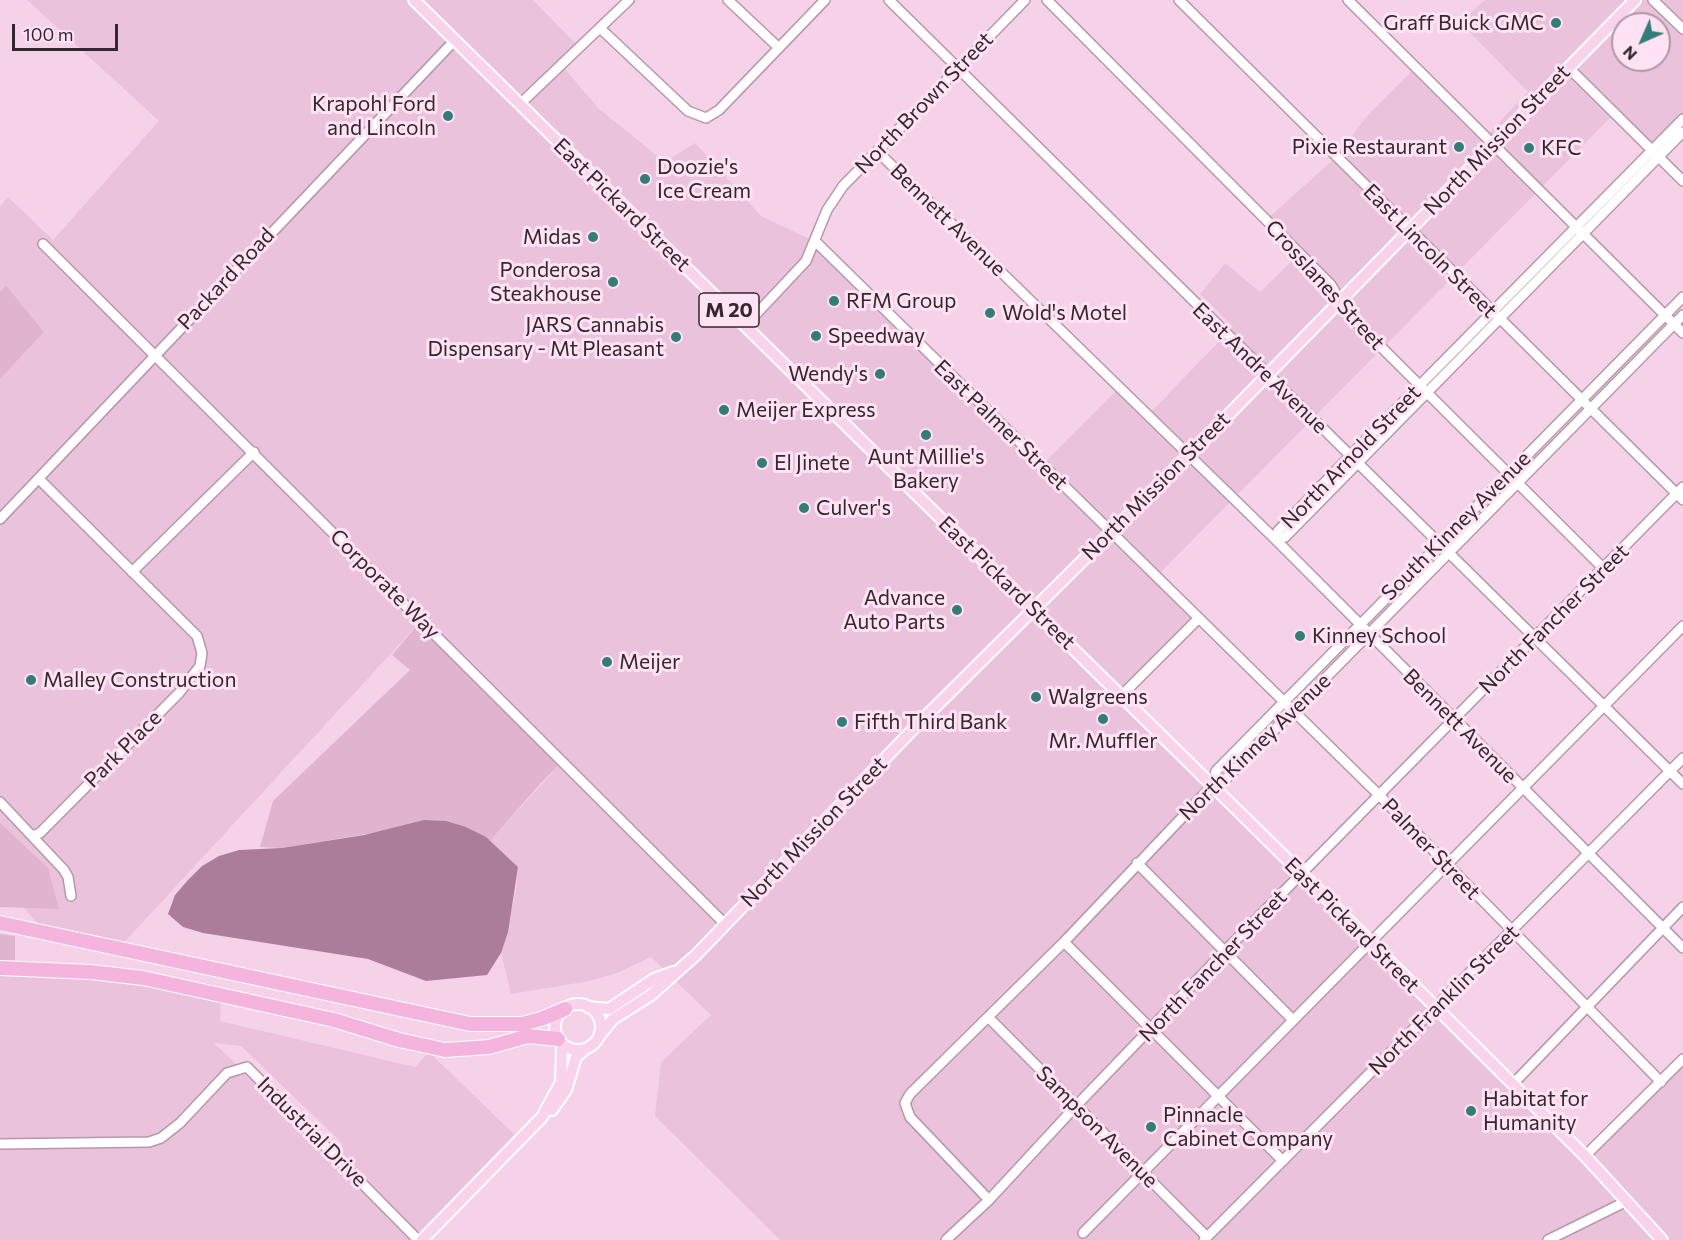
<!DOCTYPE html>
<html>
<head>
<meta charset="utf-8">
<style>
  body { margin:0 }
  #map { position:relative; width:1683px; height:1240px; overflow:hidden; background:#f6d2e9; font-family:Commissioner,sans-serif }
  canvas { display:block }
  .north { position:absolute; left:1611px; top:12px; width:60px; height:60px; box-sizing:border-box; background:#ffe2f4; border:2px solid #ae97a5; border-radius:50%; rotate:225deg; font-size:16px; font-weight:700; line-height:24px; text-align:center; color:#34272f }
  .north::after { content:''; display:block; margin:auto; width:21px; height:27px; background:#337c78; clip-path:polygon(50% 0,100% 100%,50% 72%,0 100%) }
  .scale { position:absolute; left:12px; top:24px; width:106px; height:27px; box-sizing:border-box; border:3px solid #34272f; border-top:0; padding-left:8px; font-size:18px; line-height:21px; white-space:nowrap; color:#34272f; -webkit-text-stroke:4px #ffe2f4; paint-order:stroke }
</style>
</head>
<body>
<div id="map">
<canvas width="1683" height="1240"></canvas>
<div class="north">N</div>
<div class="scale">100 m</div>
</div>
<script>
const context = document.querySelector('canvas').getContext('2d');
context.lineJoin = 'round';
function fillPath(path, color) {
  context.fillStyle = color;
  context.fill(path, 'evenodd');
}
function shape(rows) {
  const path = new Path2D();
  for (const r of rows) {
    if (r.length === 3) {
      path.moveTo(r[0] + r[2], r[1]);
      path.arc(r[0], r[1], r[2], 0, 2 * Math.PI);
      continue;
    }
    path.moveTo(r[0], r[1]);
    for (let i = 2; i < r.length; i += 2) path.lineTo(r[i], r[i + 1]);
  }
  return path;
}
function strokePath(path, color, width, dash) {
  context.strokeStyle = color;
  context.lineWidth = width;
  context.lineCap = dash ? 'butt' : 'round';
  context.setLineDash(dash || []);
  context.stroke(path);
}
function drawText(font, color, halo, rows, align = 'center') {
  context.font = font + ' Commissioner,sans-serif';
  context.lineWidth = 6;
  context.setLineDash([]);
  context.textBaseline = 'middle';
  context.strokeStyle = halo;
  context.fillStyle = color;
  for (const [text, x, y, turn = 0] of rows) {
    context.save();
    context.translate(x, y);
    context.rotate((+turn || 0) * Math.PI / 180);
    context.textAlign = isNaN(turn) ? turn : align;
    if (halo) context.strokeText(text, 0, 0);
    context.fillText(text, 0, 0);
    context.restore();
  }
}
fillPath(shape([
  [27,0,533,0,580,48,561,64,598,108,665,162,695,143,761,216,816,242,1042,465,1119,388,1148,415,1233,327,1200,294,1225,263,1260,292,1299,254,1266,220,1336,157,1367,116,1416,67,1486,136,1528,92,1460,22,1485,0,1683,0,1683,122,1652,151,1614,114,1157,576,1199,618,1121,696,1585,1156,1683,1058,1683,1240,780,1240,655,1116,661,1062,711,1015,651,957,617,973,590,981,511,994,501,953,516,890,518,867,490,841,563,761,421,621,118,949,46,933,0,881,0,379,44,332,6,285,0,290,0,206,8,197,53,240,159,121],
  [1623,24,1659,24,1659,60,1623,60],
  [38,968,221,994,220,1021,415,1067,429,1052,520,1140,422,1240,0,1240,0,969],
  [214,1043,241,1046,343,1144,335,1154,259,1076,240,1068]
]), '#ebc2dc');
fillPath(shape([
  [6,285,44,332,0,379,0,291],
  [421,621,563,761,540,784,490,841,466,827,384,831,282,848,260,847,273,801,410,670,392,655],
  [0,823,48,868,59,909,0,907],
  [0,934,15,936,15,960,0,961]
]), '#e0b4cf');
fillPath(shape([
  [424,820,446,821,466,827,486,837,518,867,508,932,501,953,487,975,426,981,368,959,203,933,183,927,168,914,175,895,188,880,202,866,219,856,239,850,282,848,364,835]
]), '#ab7d9a');
const minor = shape([
  [728,0,779,48],
  [889,0,1683,784],
  [1047,0,1331,285,1348,314,1604,569],
  [1179,0,1683,500],
  [1348,0,1683,333],
  [1653,0,1683,29],
  [601,29,688,111,706,118,719,110,825,0],
  [1568,67,1683,181],
  [519,105,629,0],
  [1683,119,1350,456,1278,531,1276,540,1285,537,1683,132],
  [877,151,1276,540,1683,948],
  [816,242,1379,795,1661,1082],
  [43,244,726,925],
  [745,326,806,261,827,210,843,186,1025,0],
  [0,519,455,40],
  [132,572,254,452],
  [1121,696,1199,618],
  [1212,786,1216,771,1683,297],
  [0,802,64,870,68,877,71,896],
  [32,836,40,833,179,693,200,666,202,653,197,636,39,479],
  [1137,863,1293,1020],
  [1064,942,1283,1161],
  [988,1017,1206,1236],
  [1513,1084,1683,907],
  [0,1144,149,1142,161,1138,180,1123,227,1073,247,1067,418,1240],
  [1585,1156,1683,1059],
  [989,1200,910,1117,905,1103,910,1094,1064,942,1212,786,1224,781,1683,315],
  [1083,1233,1683,626],
  [946,1240,989,1200,1075,1107,1225,951,1683,487],
  [1204,1240,1683,758],
  [1548,1240,1627,1201]
]);
const major = shape([
  [414,0,1302,874,1585,1156,1662,1240],
  [578,1027,23],
  [588,1007,609,1009,654,979,673,972],
  [599,1036,613,1019,651,995,697,954,918,724,1188,456,1635,0],
  [552,1110,566,1090,576,1057,585,1049],
  [422,1240,542,1117,561,1082,562,1044]
]);
const highway = shape([
  [0,923,470,1024,522,1024,541,1019,565,1009],
  [0,968,91,972,143,978,334,1020,399,1040,445,1050,489,1047,528,1036,558,1039]
]);
strokePath(minor, '#b896ab', 12);
strokePath(major, '#fff', 14);
strokePath(highway, '#fff', 16);
strokePath(minor, '#fff', 9);
strokePath(major, '#f9d2eb', 10);
strokePath(highway, '#f5b4dd', 14);
for (const [x, y, r, color] of [
  [1556,23,6,"#337c78"],
  [448,116,6,"#337c78"],
  [1459,147,6,"#337c78"],
  [1529,148,6,"#337c78"],
  [645,179,6,"#337c78"],
  [593,237,6,"#337c78"],
  [613,282,6,"#337c78"],
  [834,301,6,"#337c78"],
  [990,313,6,"#337c78"],
  [816,336,6,"#337c78"],
  [676,337,6,"#337c78"],
  [880,374,6,"#337c78"],
  [724,410,6,"#337c78"],
  [926,435,6,"#337c78"],
  [762,463,6,"#337c78"],
  [804,508,6,"#337c78"],
  [957,610,6,"#337c78"],
  [1300,636,6,"#337c78"],
  [607,662,6,"#337c78"],
  [31,680,6,"#337c78"],
  [1036,697,6,"#337c78"],
  [1103,719,6,"#337c78"],
  [842,722,6,"#337c78"],
  [1471,1111,6,"#337c78"],
  [1151,1127,6,"#337c78"]
]) {
  const dot = new Path2D();
  dot.arc(x, y, r, 0, 2 * Math.PI);
  context.fillStyle = color;
  context.fill(dot);
  strokePath(dot, '#ffe2f4', 2);
}
for (const [x, y, w] of [
  [729,310,60]
]) {
  const box = new Path2D();
  box.roundRect(x - w / 2, y - 17, w, 34, 4.5);
  context.fillStyle = '#ffe2f4';
  context.fill(box);
  strokePath(box, '#34272f', 1.5);
}
drawText('bold 20px', '#34272f', null, [
  ["M 20",729,310]
]);
drawText('21px', '#34272f', '#ffe2f4', [
  ["Graff Buick GMC",1544,23,"right"],
  ["Krapohl Ford",436,104,"right"],
  ["and Lincoln",436,128,"right"],
  ["Pixie Restaurant",1447,147,"right"],
  ["KFC",1541,148],
  ["Doozie's",657,167],
  ["Ice Cream",657,191],
  ["Midas",581,237,"right"],
  ["Ponderosa",601,270,"right"],
  ["Steakhouse",601,294,"right"],
  ["RFM Group",846,301],
  ["Wold's Motel",1002,313],
  ["JARS Cannabis",664,325,"right"],
  ["Dispensary - Mt Pleasant",664,349,"right"],
  ["Speedway",828,336],
  ["Wendy's",868,374,"right"],
  ["Meijer Express",736,410],
  ["Aunt Millie's",926,457,"center"],
  ["Bakery",926,481,"center"],
  ["El Jinete",774,463],
  ["Culver's",816,508],
  ["Advance",945,598,"right"],
  ["Auto Parts",945,622,"right"],
  ["Kinney School",1312,636],
  ["Meijer",619,662],
  ["Malley Construction",43,680],
  ["Walgreens",1048,697],
  ["Fifth Third Bank",854,722],
  ["Mr. Muffler",1103,741,"center"],
  ["Habitat for",1483,1099],
  ["Humanity",1483,1123],
  ["Pinnacle",1163,1115],
  ["Cabinet Company",1163,1139]
], 'left');
drawText('21px', '#34272f', '#ffe2f4', [
  ["North Brown Street",924,103,-46],
  ["North Mission Street",1497,140,-46],
  ["East Pickard Street",622,205,44],
  ["Bennett Avenue",948,220,44],
  ["East Lincoln Street",1430,251,45],
  ["Packard Road",226,279,-47],
  ["Crosslanes Street",1325,285,48],
  ["East Andre Avenue",1260,368,44],
  ["East Palmer Street",1001,425,44],
  ["North Arnold Street",1351,457,-46],
  ["North Mission Street",1156,486,-45],
  ["South Kinney Avenue",1456,526,-45],
  ["East Pickard Street",1007,583,44],
  ["Corporate Way",385,584,45],
  ["North Fancher Street",1554,619,-45],
  ["Bennett Avenue",1460,726,45],
  ["North Kinney Avenue",1255,747,-44],
  ["Park Place",123,749,-45],
  ["North Mission Street",814,832,-46],
  ["Palmer Street",1431,849,46],
  ["East Pickard Street",1352,925,45],
  ["North Fancher Street",1213,966,-46],
  ["North Franklin Street",1444,1000,-45],
  ["Sampson Avenue",1097,1127,45],
  ["Industrial Drive",312,1132,45]
]);
</script>
</body>
</html>
